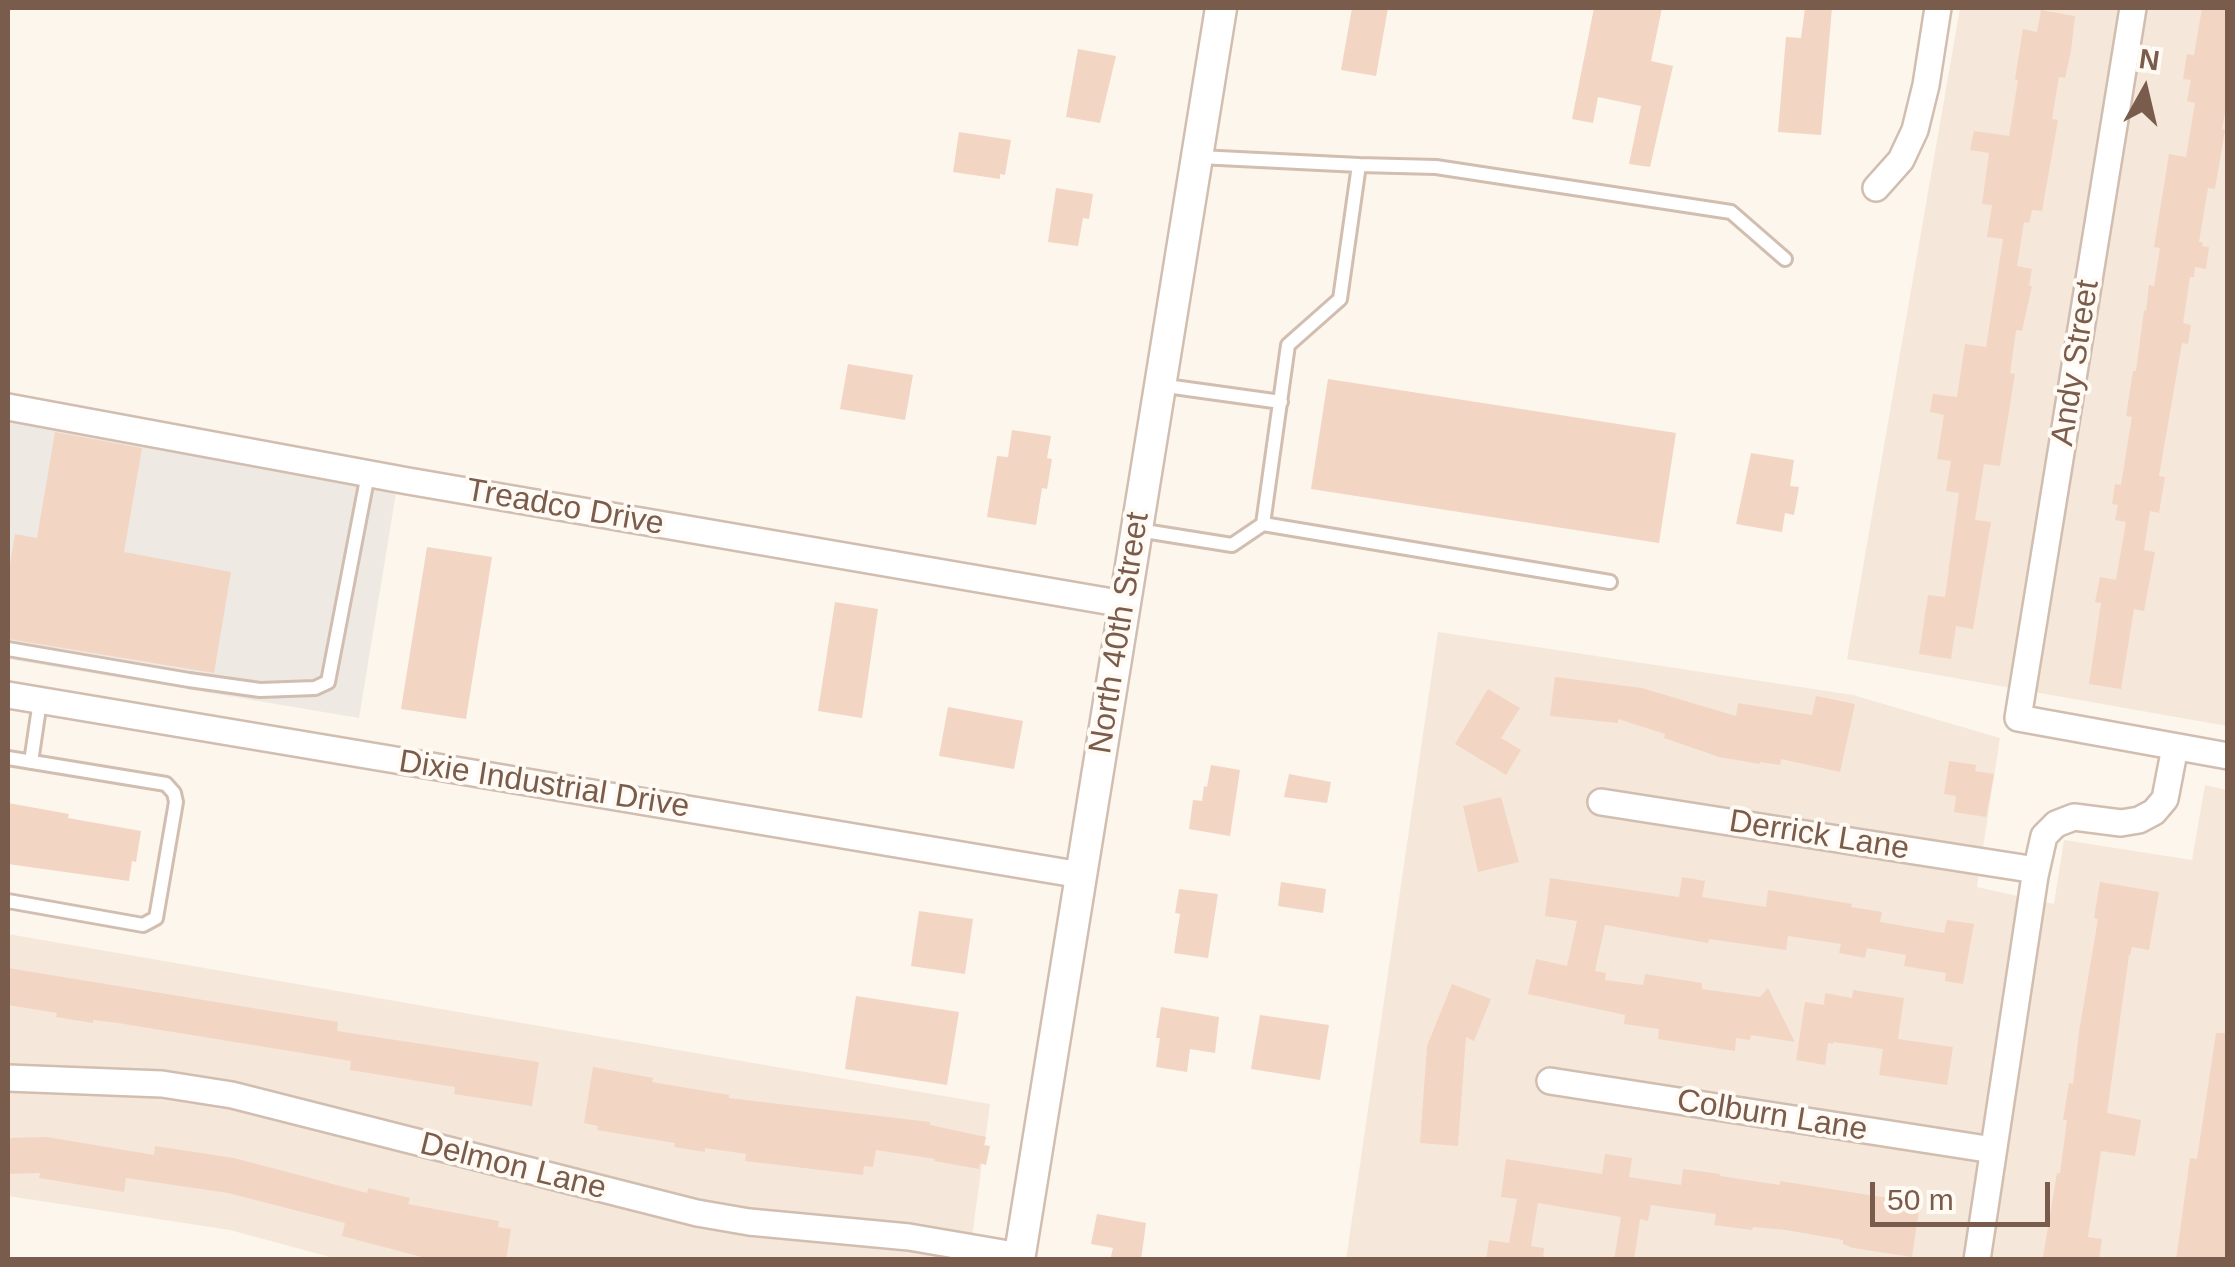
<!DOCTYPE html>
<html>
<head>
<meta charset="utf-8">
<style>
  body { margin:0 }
  #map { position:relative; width:2235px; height:1267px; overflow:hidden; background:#fdf6ec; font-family:Helvetica,sans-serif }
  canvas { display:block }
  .frame { position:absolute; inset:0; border:10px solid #7a5c4d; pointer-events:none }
  .north { position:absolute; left:2095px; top:40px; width:100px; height:100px; -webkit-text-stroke:8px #fffaf3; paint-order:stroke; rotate:8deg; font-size:28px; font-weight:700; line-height:40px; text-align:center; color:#7a5c4d }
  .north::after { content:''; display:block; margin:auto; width:35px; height:45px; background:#7a5c4d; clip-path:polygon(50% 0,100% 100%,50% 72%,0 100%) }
  .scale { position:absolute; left:1870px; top:1182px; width:180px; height:45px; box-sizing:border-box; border:5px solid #7a5c4d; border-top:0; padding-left:12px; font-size:30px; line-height:35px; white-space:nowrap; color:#7a5c4d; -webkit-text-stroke:8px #fffaf3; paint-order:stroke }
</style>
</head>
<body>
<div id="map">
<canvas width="2235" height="1267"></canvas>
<div class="frame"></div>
<div class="north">N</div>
<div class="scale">50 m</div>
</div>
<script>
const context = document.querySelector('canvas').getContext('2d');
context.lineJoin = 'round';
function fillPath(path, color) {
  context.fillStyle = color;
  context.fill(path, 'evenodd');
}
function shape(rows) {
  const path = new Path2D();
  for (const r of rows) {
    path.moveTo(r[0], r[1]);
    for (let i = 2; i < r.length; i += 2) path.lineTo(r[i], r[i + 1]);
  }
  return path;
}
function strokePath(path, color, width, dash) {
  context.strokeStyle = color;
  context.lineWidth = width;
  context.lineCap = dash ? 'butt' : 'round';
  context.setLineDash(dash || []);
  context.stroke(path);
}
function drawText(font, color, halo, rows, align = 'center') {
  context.font = font + ' Helvetica,sans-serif';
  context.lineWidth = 8;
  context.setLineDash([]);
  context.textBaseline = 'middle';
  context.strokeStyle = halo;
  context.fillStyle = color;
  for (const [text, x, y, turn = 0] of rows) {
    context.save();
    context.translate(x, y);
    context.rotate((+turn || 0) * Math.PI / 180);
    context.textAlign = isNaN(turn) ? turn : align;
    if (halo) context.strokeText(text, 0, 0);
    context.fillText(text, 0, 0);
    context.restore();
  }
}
fillPath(shape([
  [1960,8,2227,8,2227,726,1847,659],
  [1438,632,1853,695,2000,738,1977,887,2054,904,2064,840,2192,860,2205,785,2227,790,2227,1259,1346,1260],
  [8,934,990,1104,969,1259,337,1259,230,1230,8,1196]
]), '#f5e8da');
fillPath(shape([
  [8,420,397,487,359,718,8,659]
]), '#efe9e4');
fillPath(shape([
  [1352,8,1388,8,1376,76,1341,70],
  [1594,8,1662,8,1651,61,1673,66,1650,167,1629,164,1641,106,1598,97,1593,123,1572,119],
  [1805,8,1832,8,1821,135,1778,132,1786,37,1801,38],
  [2202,8,2228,8,2228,98,2222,129,2225,130,2215,189,2208,188,2199,242,2203,242,2202,246,2209,247,2206,269,2195,267,2194,277,2190,277,2183,323,2191,325,2188,344,2182,343,2159,476,2165,477,2159,513,2150,511,2144,550,2155,552,2144,611,2134,609,2121,689,2089,684,2101,603,2095,602,2100,577,2116,580,2126,522,2115,520,2118,505,2112,504,2115,484,2121,485,2128,441,2132,417,2126,416,2133,371,2136,371,2144,310,2146,311,2149,285,2154,286,2160,248,2154,247,2169,154,2186,157,2195,103,2187,101,2191,80,2183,79,2187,54,2194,55],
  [2041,10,2075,16,2071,51,2065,78,2059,77,2052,119,2058,120,2042,211,2032,210,2029,223,2024,222,2017,266,2032,269,2029,286,2032,286,2022,331,2016,330,2010,373,2015,374,2000,466,1984,464,1975,520,1991,522,1973,629,1956,626,1951,659,1919,654,1928,595,1945,597,1959,493,1946,491,1951,461,1937,459,1944,415,1930,412,1933,394,1957,397,1965,344,1986,347,2003,239,1987,237,1992,205,1982,204,1989,153,1970,150,1974,131,2009,136,2018,80,2015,79,2023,29,2037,32],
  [1078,49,1116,56,1100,123,1066,117],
  [959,132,1011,140,1005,175,1000,174,1000,179,953,172],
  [1056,188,1093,194,1089,219,1083,218,1078,246,1048,242],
  [848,364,913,375,905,420,840,409],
  [1328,379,1676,433,1659,543,1311,489],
  [1012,430,1051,436,1047,458,1052,459,1047,489,1042,488,1036,525,987,517,997,456,1008,457],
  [55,432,142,448,124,552,231,572,214,673,8,639,8,564,10,564,15,534,37,538],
  [1751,453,1794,460,1790,486,1799,487,1794,515,1785,513,1782,532,1736,524],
  [427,547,492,557,466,719,401,709],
  [835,602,878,609,862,718,818,711],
  [1555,677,1642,688,1736,716,1738,703,1812,715,1816,696,1855,704,1840,772,1781,759,1780,765,1760,762,1760,764,1719,757,1664,738,1665,734,1618,719,1618,723,1550,716],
  [1488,689,1520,708,1501,738,1521,750,1506,775,1455,744],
  [948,707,1023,721,1014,769,939,756],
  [1949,761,1976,765,1975,771,1994,774,1986,817,1954,812,1956,796,1944,794],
  [1211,765,1240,770,1230,836,1189,829,1193,800,1202,801,1204,786,1207,787],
  [1289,774,1331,782,1327,803,1284,797],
  [1501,797,1519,862,1478,872,1463,806],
  [8,803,69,814,68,818,141,831,136,862,132,861,129,881,8,864],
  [1682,877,1705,881,1702,897,1766,907,1768,890,1852,904,1851,907,1882,912,1880,922,1944,933,1947,920,1974,924,1963,984,1945,981,1946,973,1904,966,1906,955,1867,948,1865,958,1839,953,1841,944,1788,936,1786,950,1709,939,1708,943,1605,925,1595,971,1606,973,1605,980,1643,985,1645,974,1702,983,1702,989,1760,997,1768,988,1795,1042,1751,1035,1750,1040,1736,1038,1735,1051,1658,1039,1659,1029,1624,1024,1625,1015,1528,994,1536,959,1567,966,1577,921,1545,916,1550,878,1679,897],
  [1281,882,1326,889,1323,913,1278,906],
  [2100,882,2159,892,2149,950,2132,947,2130,955,2129,955,2107,1113,2141,1120,2135,1156,2101,1151,2088,1237,2102,1239,2099,1260,2060,1260,2043,1257,2057,1173,2060,1173,2067,1120,2063,1120,2069,1083,2073,1084,2079,1032,2098,919,2094,918],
  [1179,889,1218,894,1208,958,1174,953,1180,914,1175,913],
  [919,911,973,919,965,974,911,966],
  [8,968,338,1022,337,1031,539,1062,532,1106,454,1094,455,1087,350,1070,351,1061,118,1023,93,1020,93,1023,56,1017,57,1013,8,1005],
  [1452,984,1491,999,1474,1041,1466,1037,1458,1146,1420,1143,1427,1046],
  [1853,990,1904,998,1898,1039,1953,1047,1947,1085,1879,1075,1883,1049,1833,1042,1833,1044,1828,1043,1825,1065,1796,1060,1805,1002,1824,1005,1825,993,1852,998],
  [856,996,959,1012,947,1085,845,1069],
  [1161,1007,1219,1017,1215,1053,1190,1049,1187,1072,1156,1067,1160,1038,1156,1038],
  [1260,1015,1329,1025,1320,1080,1251,1069],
  [2216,1033,2228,1033,2228,1260,2176,1260,2190,1158,2197,1159],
  [593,1067,653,1078,652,1082,729,1095,729,1098,930,1122,930,1125,986,1137,984,1145,990,1146,986,1165,980,1163,979,1169,934,1161,935,1159,876,1150,873,1167,864,1166,863,1175,745,1161,746,1154,705,1148,705,1152,674,1147,675,1143,597,1130,598,1126,584,1123],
  [47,1137,154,1155,155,1146,234,1158,367,1193,368,1188,410,1198,408,1204,499,1221,498,1227,511,1229,506,1260,433,1260,342,1236,345,1223,228,1193,126,1178,124,1192,39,1178,40,1173,8,1174,8,1138],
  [1605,1154,1632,1158,1629,1177,1681,1185,1683,1169,1720,1174,1720,1176,1780,1185,1780,1181,1888,1198,1887,1204,1919,1210,1912,1257,1853,1248,1843,1244,1843,1240,1786,1230,1753,1227,1752,1230,1714,1225,1716,1214,1651,1205,1648,1221,1640,1219,1634,1260,1614,1260,1621,1217,1538,1203,1531,1246,1544,1248,1543,1260,1486,1260,1489,1240,1509,1243,1517,1199,1501,1197,1506,1159,1602,1174],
  [1097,1214,1146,1223,1141,1260,1110,1260,1113,1248,1091,1244]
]), '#f3d5c3');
const service = shape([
  [1199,157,1359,165,1340,299,1288,345,1263,524,1610,582],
  [1359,165,1436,167,1731,212,1785,259],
  [1159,385,1281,402],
  [1138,530,1232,545,1263,524],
  [8,649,189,680,260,690,315,688,328,682,368,474],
  [8,758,166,784,174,793,176,802,156,918,143,925,8,901],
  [31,762,40,701]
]);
const minor = shape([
  [2133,8,2018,718,2228,756],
  [1876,188,1901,160,1915,130,1926,85,1938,8],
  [8,407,408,481,1124,604],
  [8,695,1081,875],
  [1601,802,2036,870],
  [8,1078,162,1084,232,1095,697,1213,749,1222,909,1237,1020,1256],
  [1550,1081,1993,1150],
  [1977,1260,2035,876,2044,836,2056,824,2074,817,2121,823,2139,820,2154,812,2165,799,2175,747]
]);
const tertiary = shape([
  [1019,1260,1221,8]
]);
strokePath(service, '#d1beb0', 18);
strokePath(minor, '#d1beb0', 30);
strokePath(tertiary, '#d1beb0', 35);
strokePath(service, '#fff', 12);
strokePath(minor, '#fff', 25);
strokePath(tertiary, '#fff', 30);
drawText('32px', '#7a5c4d', '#fffaf3', [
  ["Andy Street",2076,363,-81],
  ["Treadco Drive",565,508,10],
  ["North 40th Street",1120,633,-81],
  ["Dixie Industrial Drive",544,785,9],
  ["Derrick Lane",1819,836,9],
  ["Colburn Lane",1772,1116,9],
  ["Delmon Lane",513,1167,14]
]);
</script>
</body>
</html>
